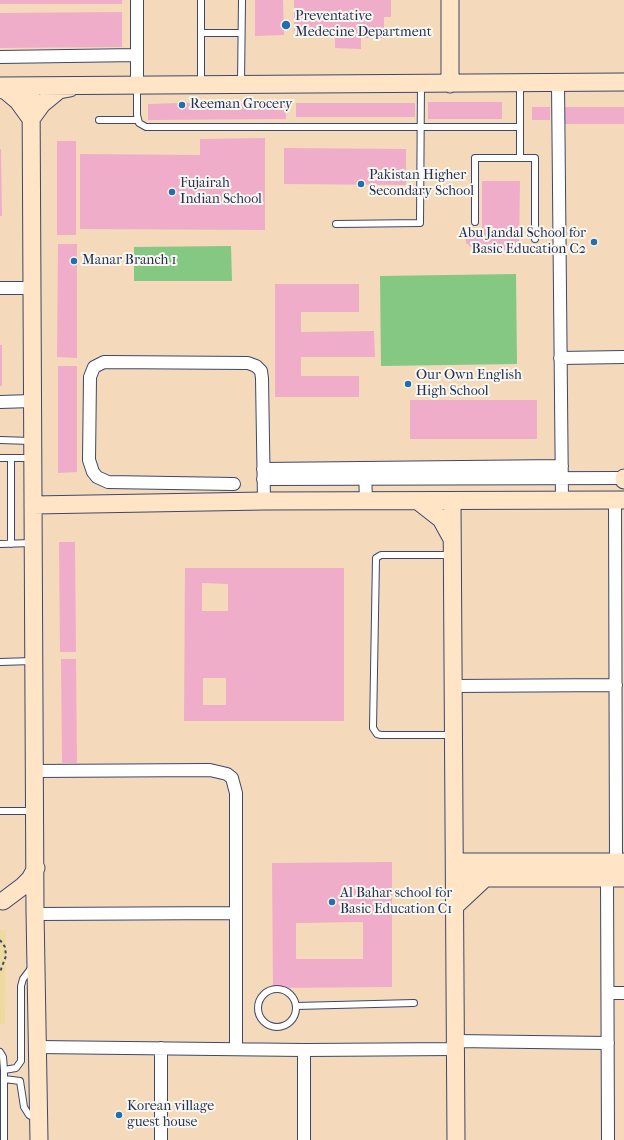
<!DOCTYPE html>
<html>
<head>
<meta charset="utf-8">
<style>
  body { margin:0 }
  canvas { display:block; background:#f4d9bb }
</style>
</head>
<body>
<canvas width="624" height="1140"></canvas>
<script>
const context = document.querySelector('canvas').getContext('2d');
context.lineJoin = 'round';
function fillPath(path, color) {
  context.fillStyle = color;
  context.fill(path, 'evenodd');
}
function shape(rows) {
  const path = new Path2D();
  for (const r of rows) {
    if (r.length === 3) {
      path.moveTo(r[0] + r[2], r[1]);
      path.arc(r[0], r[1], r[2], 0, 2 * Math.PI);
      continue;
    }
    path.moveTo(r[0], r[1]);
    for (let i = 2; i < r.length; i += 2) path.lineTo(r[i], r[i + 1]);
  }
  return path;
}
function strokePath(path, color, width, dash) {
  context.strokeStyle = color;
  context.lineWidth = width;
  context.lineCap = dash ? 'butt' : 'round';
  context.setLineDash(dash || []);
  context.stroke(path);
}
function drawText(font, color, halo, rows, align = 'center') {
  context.font = font + ' "IM FELL French Canon",serif';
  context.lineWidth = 4;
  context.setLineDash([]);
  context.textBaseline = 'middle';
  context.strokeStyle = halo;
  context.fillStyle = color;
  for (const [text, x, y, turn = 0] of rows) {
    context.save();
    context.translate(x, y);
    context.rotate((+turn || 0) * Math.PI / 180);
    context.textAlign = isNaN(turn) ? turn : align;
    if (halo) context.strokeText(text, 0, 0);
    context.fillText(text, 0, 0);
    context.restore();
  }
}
fillPath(shape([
  [231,246,232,281,134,281,134,247],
  [516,274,517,364,381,366,380,276]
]), '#84c883');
fillPath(shape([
  [0,930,6,930,5,1024,0,1024]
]), '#eeda9e');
fillPath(shape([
  [0,0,122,0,122,4,0,4],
  [255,0,283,0,284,35,255,36],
  [294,0,391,0,391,17,384,17,384,38,361,38,361,49,335,48,335,31,294,31],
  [122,12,122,47,0,48,0,13],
  [428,102,502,102,502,119,428,119],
  [180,103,286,103,286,119,148,120,148,104],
  [296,103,415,103,415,117,296,117],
  [532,107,550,107,550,120,532,120],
  [563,107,624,107,624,124,563,124],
  [265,138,265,230,80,229,80,154,200,155,200,139],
  [57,141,76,141,76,235,57,235],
  [284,148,406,149,406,185,284,184],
  [0,149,1,149,2,216,0,216],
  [482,181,520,181,519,250,475,250,466,243,465,232,482,232],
  [58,244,77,244,77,358,57,357],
  [275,284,359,284,359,312,301,312,301,332,374,331,375,357,301,357,301,376,359,376,359,397,275,397],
  [0,345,2,345,2,386,0,386],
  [58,366,77,366,77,472,58,473],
  [410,400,537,400,537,439,410,439],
  [59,542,75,542,76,652,60,652],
  [185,568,344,568,344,721,184,721],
  [202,583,228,584,228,611,202,611],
  [203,678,226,678,226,705,203,705],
  [61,659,76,659,77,763,62,763],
  [392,862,392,987,273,988,272,863],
  [363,922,363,959,296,959,296,923]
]), '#f0adc9');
const lane = shape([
  [201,33,241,33],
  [241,83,242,0],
  [201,84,201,0],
  [520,84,520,158],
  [137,87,137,115,139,123,146,127,520,127],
  [99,120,138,120],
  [475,222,475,158,535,158,535,239],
  [336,224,420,223,421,84],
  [0,440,31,441],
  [0,458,31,458],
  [11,458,11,544],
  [0,544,32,543],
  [451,555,381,555,376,558,373,728,377,734,381,735,452,735],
  [0,662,33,661],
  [0,811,34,811],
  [277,1008,19],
  [296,1006,414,1003],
  [0,1052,3,1057,4,1070,4,1140],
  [4,1070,16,1068,21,1061,21,986,23,979,32,967],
  [4,1079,20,1081,24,1107,29,1115,36,1119]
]);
const street = shape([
  [137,0,137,85],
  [0,57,137,55],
  [558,84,562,500],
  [0,288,32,288],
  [560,358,624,357],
  [0,402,32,401],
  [263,469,562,466],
  [365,471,366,501],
  [263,479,624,478],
  [234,484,108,482,97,477,93,472,89,460,90,377,94,367,104,362,248,363,256,366,261,371,262,378,264,501],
  [615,500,616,862],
  [453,686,616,685],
  [35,771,210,770,227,774,232,778,236,793,236,1049],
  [607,878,608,1140],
  [36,914,236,913],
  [608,993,624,993],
  [455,1041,608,1043],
  [37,1047,304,1050,456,1049],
  [161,1048,161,1140],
  [304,1050,304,1140]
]);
const secondary = shape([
  [450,0,450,84],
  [0,86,624,82],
  [31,86,35,911,39,1140],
  [0,89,6,91,18,101,31,119,42,104,59,90,70,88],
  [624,478,624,480],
  [418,501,441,519,452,539],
  [452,501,456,1140],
  [33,505,264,501,624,500],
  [456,862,624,862],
  [455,878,624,878],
  [3,901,23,886,30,879,36,868],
  [455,906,485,878]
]);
strokePath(lane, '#3c486c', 8);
strokePath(street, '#3c486c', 14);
strokePath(secondary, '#3c486c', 19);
strokePath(shape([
  [0,940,5,947,6,956,0,972]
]), '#3c486c', 2, [3, 3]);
strokePath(lane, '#fff', 6);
strokePath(street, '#fff', 12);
strokePath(secondary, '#ffe4c6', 17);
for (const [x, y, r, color] of [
  [286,25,5,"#1f6fb2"],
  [182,105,4,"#1f6fb2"],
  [361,184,4,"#1f6fb2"],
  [172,192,4,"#1f6fb2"],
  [594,242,4,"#1f6fb2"],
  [74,261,4,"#1f6fb2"],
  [408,384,4,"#1f6fb2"],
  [332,902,4,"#1f6fb2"],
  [119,1115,4,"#1f6fb2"]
]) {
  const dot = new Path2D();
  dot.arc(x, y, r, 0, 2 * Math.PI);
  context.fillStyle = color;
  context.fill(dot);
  strokePath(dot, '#fbf7ec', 1.5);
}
drawText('14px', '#1b2f5e', '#fbf7ec', [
  ["Preventative",295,17],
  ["Medecine Department",295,33],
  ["Reeman Grocery",190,105],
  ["Pakistan Higher",369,176],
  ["Secondary School",369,192],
  ["Fujairah",180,184],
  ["Indian School",180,200],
  ["Abu Jandal School for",586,234,"right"],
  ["Basic Education C2",586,250,"right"],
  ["Manar Branch 1",82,261],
  ["Our Own English",416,376],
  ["High School",416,392],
  ["Al Bahar school for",340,894],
  ["Basic Education C1",340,910],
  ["Korean village",127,1107],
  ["guest house",127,1123]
], 'left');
</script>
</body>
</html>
